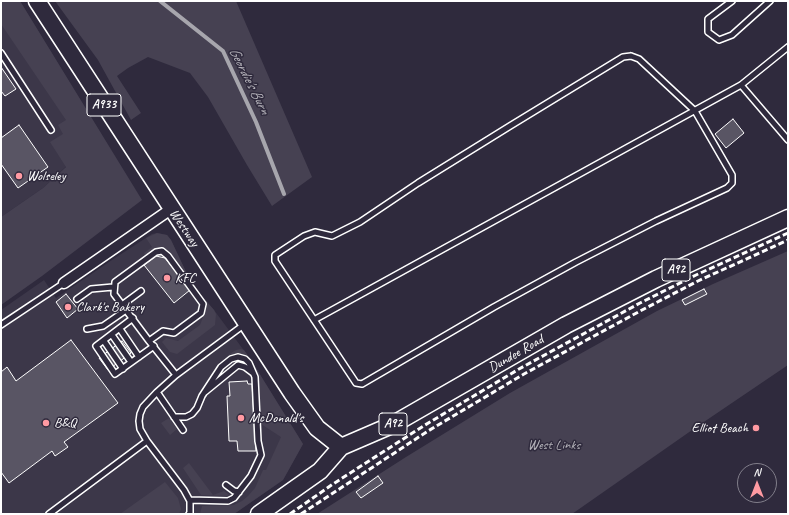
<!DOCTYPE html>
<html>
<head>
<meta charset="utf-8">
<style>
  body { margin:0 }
  #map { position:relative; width:789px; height:515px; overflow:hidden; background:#2f2a3d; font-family:Caveat,sans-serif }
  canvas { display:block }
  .frame { position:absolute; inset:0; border:2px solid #fff; pointer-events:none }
  .north { position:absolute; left:737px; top:463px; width:40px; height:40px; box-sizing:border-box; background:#2f2a3d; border:1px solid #827f8b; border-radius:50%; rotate:0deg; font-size:11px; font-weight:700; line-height:16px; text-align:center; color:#fff }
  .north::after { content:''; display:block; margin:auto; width:14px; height:18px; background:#ff9aa2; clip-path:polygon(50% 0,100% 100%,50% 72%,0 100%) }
</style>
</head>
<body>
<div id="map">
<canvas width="789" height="515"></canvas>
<div class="frame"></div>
<div class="north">N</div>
</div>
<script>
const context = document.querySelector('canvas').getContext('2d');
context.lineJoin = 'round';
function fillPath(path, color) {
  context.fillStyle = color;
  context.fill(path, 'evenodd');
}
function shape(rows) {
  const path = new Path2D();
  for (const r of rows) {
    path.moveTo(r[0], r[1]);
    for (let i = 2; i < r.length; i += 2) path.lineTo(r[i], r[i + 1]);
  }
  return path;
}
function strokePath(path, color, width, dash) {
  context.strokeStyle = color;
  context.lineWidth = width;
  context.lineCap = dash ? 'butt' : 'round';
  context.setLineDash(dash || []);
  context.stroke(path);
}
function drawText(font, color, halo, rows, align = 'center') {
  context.font = font + ' Caveat,sans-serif';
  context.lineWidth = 3;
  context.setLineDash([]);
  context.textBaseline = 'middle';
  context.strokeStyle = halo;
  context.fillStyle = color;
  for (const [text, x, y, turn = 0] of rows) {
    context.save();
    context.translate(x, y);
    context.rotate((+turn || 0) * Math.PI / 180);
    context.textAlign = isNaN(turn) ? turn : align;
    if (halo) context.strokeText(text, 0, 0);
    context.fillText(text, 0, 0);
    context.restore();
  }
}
fillPath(shape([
  [1,1,20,1,101,134,43,188,1,217],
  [157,233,167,235,171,240,187,274,201,295,214,310,251,360,303,444,283,480,234,514,1,514,1,310,44,280,56,298,112,260,152,234]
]), '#3c3749');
fillPath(shape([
  [1,1,20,1,142,200,42,276,1,305,1,217,43,188,66,167,50,142,63,134,58,125,66,120,1,24],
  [55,1,236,1,312,177,272,206,247,165,208,97,190,73,148,57,128,68,117,76,141,113,131,120,98,60],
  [157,233,167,235,171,240,187,274,201,295,214,310,216,314,215,325,177,354,170,352,162,342,166,338,178,341,200,325,206,309,206,305,165,250,157,247,145,255,144,253,152,247,146,238],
  [788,251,788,365,695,428,572,514,317,514,406,457,510,393,657,311,713,284],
  [241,349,244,350,251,360,303,444,283,480,234,514,200,514,202,506,234,505,242,501,248,496,255,488,263,470,266,470,281,437,261,424,259,376,250,360,245,355,240,353,228,355,236,350],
  [169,418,177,429,170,435,161,423],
  [189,463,213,495,224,491,229,495,227,496,201,495,183,468],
  [165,482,178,498,181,509,179,514,120,514]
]), '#464152');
strokePath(shape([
  [160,1,223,51,256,122,284,194]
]), '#a7a6ad', 4);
const building = shape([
  [1,67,16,89,5,96,1,91,1,67],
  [733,119,744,133,726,148,715,134,733,119],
  [19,125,48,167,18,188,1,164,1,138,19,125],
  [156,256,165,258,190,290,174,303,144,265,156,256],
  [704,289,707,294,685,305,682,300,704,289],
  [66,294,78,309,67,318,56,302,66,294],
  [71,340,118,403,64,442,68,447,55,456,52,451,9,483,1,472,1,372,7,367,16,381,71,340],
  [122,341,131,353,108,370,99,358,122,341],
  [247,381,248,384,252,384,256,451,238,451,237,441,229,441,227,396,230,396,229,382,247,381],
  [378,476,383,483,361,498,356,492,378,476]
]);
fillPath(building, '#595564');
strokePath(building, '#fff', 1);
const service = shape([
  [732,1,708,19,708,32,719,40,732,35,770,1],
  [1,53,51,130],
  [631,56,639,59,695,111,732,175,732,183,727,188,656,221,576,262,494,307,362,384,356,383,275,261,275,255,304,236,315,232,332,236,360,222,418,183,510,126,623,57,631,56],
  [741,85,788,140],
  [77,299,91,289,113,287],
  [122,305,141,291],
  [133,318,96,346,115,374,154,346],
  [314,320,741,85,788,47],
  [1,325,64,283],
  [87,329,103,326,126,310],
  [120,329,139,357],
  [112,335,131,362],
  [104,341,123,369],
  [149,341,163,331,174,333,201,313,203,304,168,256,162,251,156,252,115,282,114,294,149,341,176,375],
  [157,392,183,430],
  [205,392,238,365,245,367,253,373],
  [174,417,186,417,192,414,197,408,202,396,221,367,231,359,238,357,245,359,249,363,255,377,258,441,261,455,251,476,234,498,228,501,190,500],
  [226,485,234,491,239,492],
  [49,514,147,441],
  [189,514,190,513,190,501,184,490,147,441,140,429,139,421,140,414,143,407,157,392,176,375,245,324]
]);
const minor = shape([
  [64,283,171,209]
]);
const primary = shape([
  [37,1,292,393,317,428,341,447],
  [259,514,320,471,341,447,392,425,566,325,656,279,788,218]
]);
strokePath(service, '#fff', 8);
strokePath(minor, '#fff', 13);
strokePath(primary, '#fff', 19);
strokePath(service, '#2f2a3d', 5);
strokePath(minor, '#2f2a3d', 10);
strokePath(primary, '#2f2a3d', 16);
strokePath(shape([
  [290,514,333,484,425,425,519,369,640,303,696,275,788,233],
  [301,514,428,431,524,374,642,310,698,281,788,240]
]), '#fff', 3, [6, 3]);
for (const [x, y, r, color] of [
  [19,176,4,"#ff9aa2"],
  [167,278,4,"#ff9aa2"],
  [68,307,4,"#ff9aa2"],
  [241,418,4,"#ff9aa2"],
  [46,423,4,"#ff9aa2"],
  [756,428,4,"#ff9aa2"]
]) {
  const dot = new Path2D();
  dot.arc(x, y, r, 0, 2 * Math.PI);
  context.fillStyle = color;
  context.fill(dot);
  strokePath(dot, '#2f2a3d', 1.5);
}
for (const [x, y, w] of [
  [104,105,34],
  [676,270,28],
  [393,424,28]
]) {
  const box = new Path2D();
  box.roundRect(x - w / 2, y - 11, w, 22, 3);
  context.fillStyle = '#2f2a3d';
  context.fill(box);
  strokePath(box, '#fff', 1);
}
drawText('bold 13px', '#fff', null, [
  ["A933",104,105],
  ["A92",676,270],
  ["A92",393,424]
]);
drawText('14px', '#fff', '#2f2a3d', [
  ["Wolseley",27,176],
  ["KFC",175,278],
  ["Clark's Bakery",76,307],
  ["McDonald's",249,418],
  ["B&Q",54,423],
  ["Elliot Beach",748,428,"right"]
], 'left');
drawText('14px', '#fff', '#2f2a3d', [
  ["Westway",184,228,56],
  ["Dundee Road",516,354,-30]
]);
drawText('14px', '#b5b3ba', '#2f2a3d', [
  ["West Links",554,445]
]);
drawText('italic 15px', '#b6b4bb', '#2f2a3d', [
  ["Geordie's Burn",249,81,63]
]);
</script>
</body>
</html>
